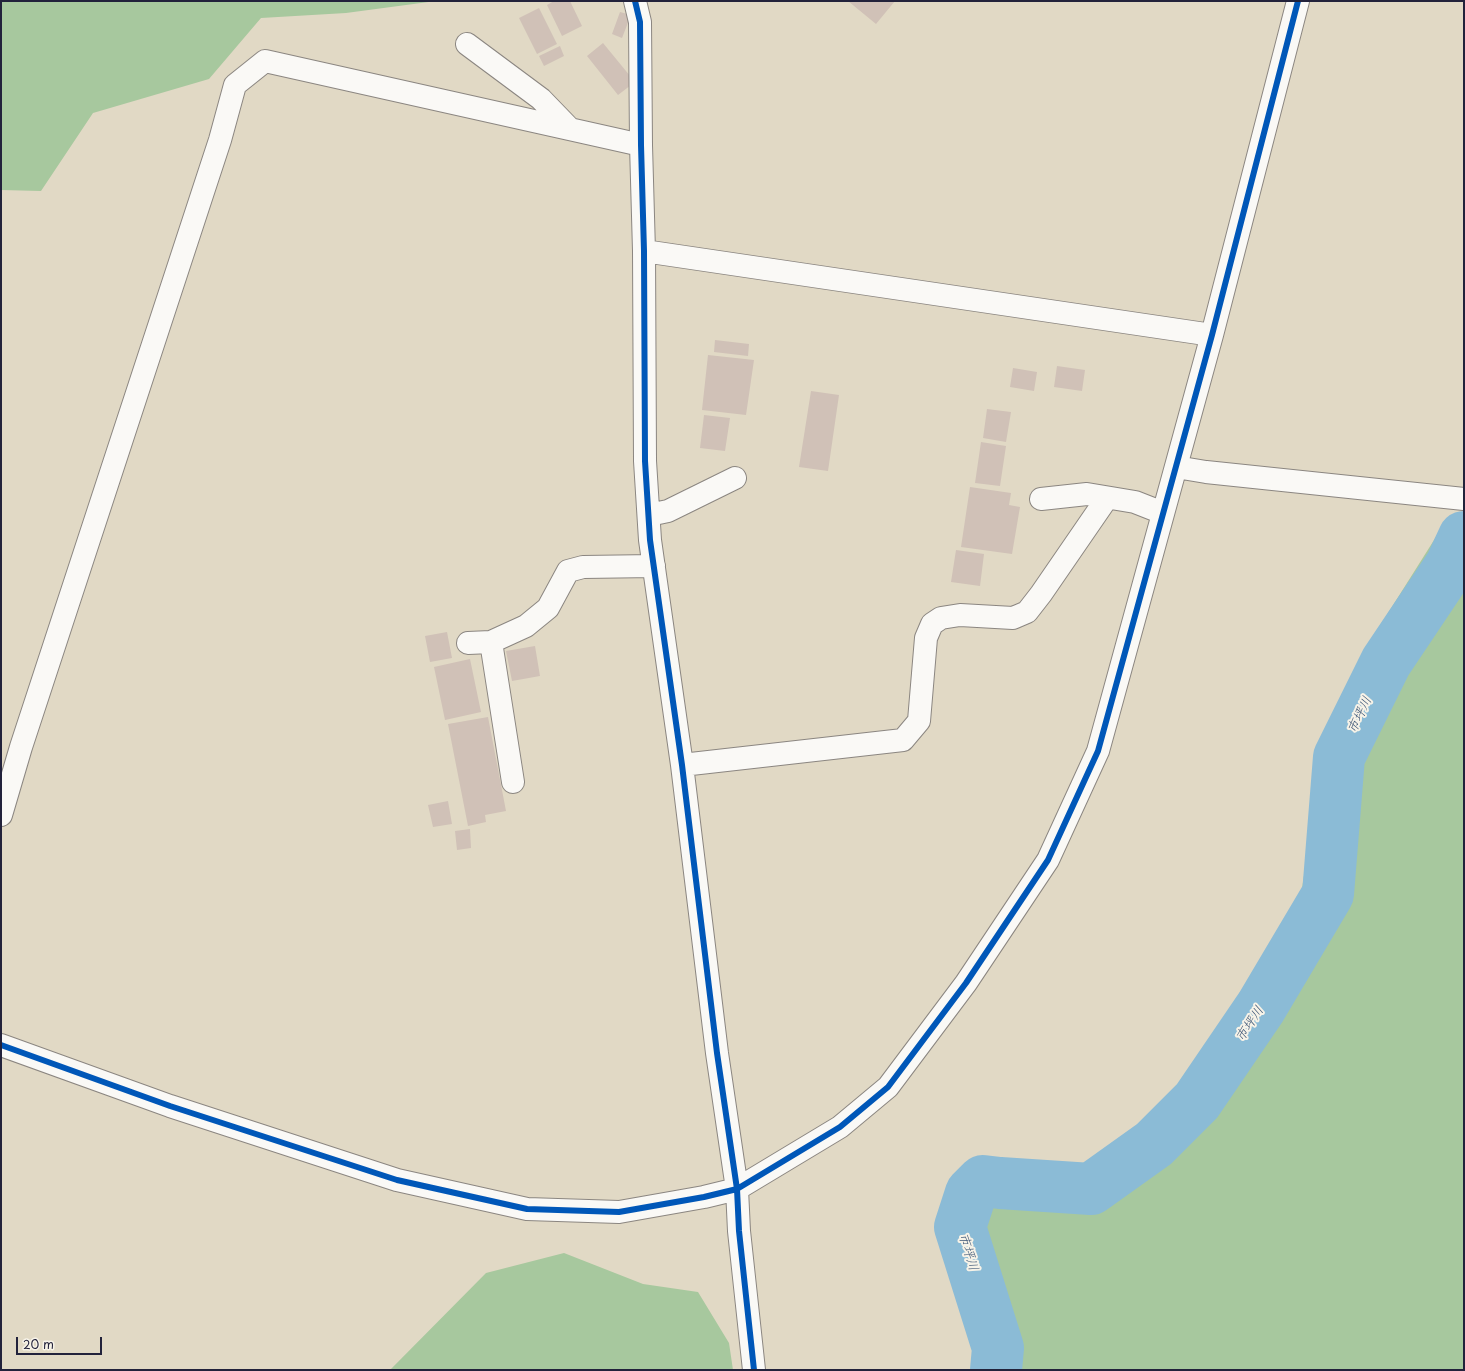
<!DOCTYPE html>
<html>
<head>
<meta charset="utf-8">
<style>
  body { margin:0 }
  #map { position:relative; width:1465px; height:1371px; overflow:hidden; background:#e1d9c5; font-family:"Playpen Sans",sans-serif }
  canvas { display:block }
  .frame { position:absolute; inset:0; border:2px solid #22223b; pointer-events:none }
  .scale { position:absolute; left:16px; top:1337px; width:86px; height:18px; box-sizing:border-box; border:2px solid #22223b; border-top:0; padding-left:5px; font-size:12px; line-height:14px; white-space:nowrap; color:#22223b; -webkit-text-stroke:3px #f7f3e8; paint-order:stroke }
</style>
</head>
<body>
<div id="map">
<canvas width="1465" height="1371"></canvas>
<div class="frame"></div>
<div class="scale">20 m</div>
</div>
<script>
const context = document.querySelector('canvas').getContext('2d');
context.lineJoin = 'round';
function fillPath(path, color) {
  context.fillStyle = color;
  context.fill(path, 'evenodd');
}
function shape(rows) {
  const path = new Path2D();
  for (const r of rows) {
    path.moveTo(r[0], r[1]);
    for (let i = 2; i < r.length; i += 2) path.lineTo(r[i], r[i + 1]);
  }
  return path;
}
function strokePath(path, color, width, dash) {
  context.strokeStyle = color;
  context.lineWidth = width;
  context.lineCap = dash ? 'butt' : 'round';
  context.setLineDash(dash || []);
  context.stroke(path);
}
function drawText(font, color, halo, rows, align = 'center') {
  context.font = font + ' "Playpen Sans","Klee One",sans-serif';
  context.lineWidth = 4;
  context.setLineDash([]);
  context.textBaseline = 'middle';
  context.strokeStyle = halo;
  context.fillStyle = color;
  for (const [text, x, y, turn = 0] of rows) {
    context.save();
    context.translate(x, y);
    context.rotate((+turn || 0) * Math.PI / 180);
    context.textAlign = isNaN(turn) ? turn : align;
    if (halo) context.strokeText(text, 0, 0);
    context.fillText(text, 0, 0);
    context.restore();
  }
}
fillPath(shape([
  [1,1,436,1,346,13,261,18,209,79,93,113,41,191,1,190],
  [1446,521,1464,523,1464,1370,998,1370,1001,1327,984,1220,1007,1184,1105,1174,1231,1044,1299,909,1324,740,1361,656],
  [564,1253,643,1284,698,1292,729,1343,733,1370,390,1370,486,1273]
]), '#a7c89e');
strokePath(shape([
  [996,1370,998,1348,960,1227,971,1193,983,1181,1000,1183,1091,1189,1154,1144,1197,1101,1261,1007,1328,894,1339,757,1386,662,1451,565,1464,537]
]), '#8bbbd6', 52);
fillPath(shape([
  [554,1,570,1,582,26,562,36,547,5],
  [848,1,895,1,876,24],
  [539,8,557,44,537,54,519,18],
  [620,12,631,15,622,38,612,34],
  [603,43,635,82,618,95,587,56],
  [560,46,564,56,544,66,539,56],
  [715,340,749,344,748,356,714,352],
  [708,355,754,360,746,415,702,410],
  [1057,366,1085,370,1082,391,1054,387],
  [1013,368,1037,372,1034,391,1010,387],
  [811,391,839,395,828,471,799,467],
  [987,409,1011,412,1006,442,983,438],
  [704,415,730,418,725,451,700,448],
  [981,442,1006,446,1000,486,975,483],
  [970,487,1011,493,1009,505,1020,507,1012,554,961,547],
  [956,550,984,554,980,586,951,582],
  [447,632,452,658,430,662,425,636],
  [535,646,540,676,512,681,506,651],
  [470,659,481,712,445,720,434,667],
  [488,717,506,811,485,815,486,822,468,826,448,724],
  [448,801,452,824,433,827,428,805],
  [470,829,471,848,457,850,455,831]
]), '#d0c1b7');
const minor = shape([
  [635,1,640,22,641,145,644,251,645,461,650,540,682,765,717,1053,737,1189,739,1231,754,1370],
  [467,44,541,99,570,129],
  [644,251,1212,335],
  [1176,467,1206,472,1464,499],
  [1041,499,1087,494,1135,502,1163,513],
  [649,515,668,511,735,478],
  [491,642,513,782],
  [468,643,491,642,526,626,548,608,568,571,583,567,654,566],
  [682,765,903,740,919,721,926,638,932,624,941,618,960,615,1013,618,1027,612,1041,594,1107,498],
  [1,815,21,747,220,140,235,85,265,61,641,145],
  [1,1045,170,1106,397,1180,527,1209,619,1212,704,1197,737,1189,840,1127,888,1087,966,983,1048,860,1098,751,1212,335,1298,1]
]);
strokePath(minor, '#8b8681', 24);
strokePath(minor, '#faf9f6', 22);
strokePath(shape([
  [635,1,640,22,641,145,644,251,645,461,650,540,682,765,717,1053,737,1189,739,1231,754,1370],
  [1,1045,170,1106,397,1180,527,1209,619,1212,704,1197,737,1189,840,1127,888,1087,966,983,1048,860,1098,751,1212,335,1298,1]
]), '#0057b8', 6);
drawText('italic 13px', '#3a5374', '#f7f3e8', [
  ["市坪川",1360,715,-64],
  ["市坪川",1250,1024,-56],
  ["市坪川",968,1252,73]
]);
</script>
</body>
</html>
